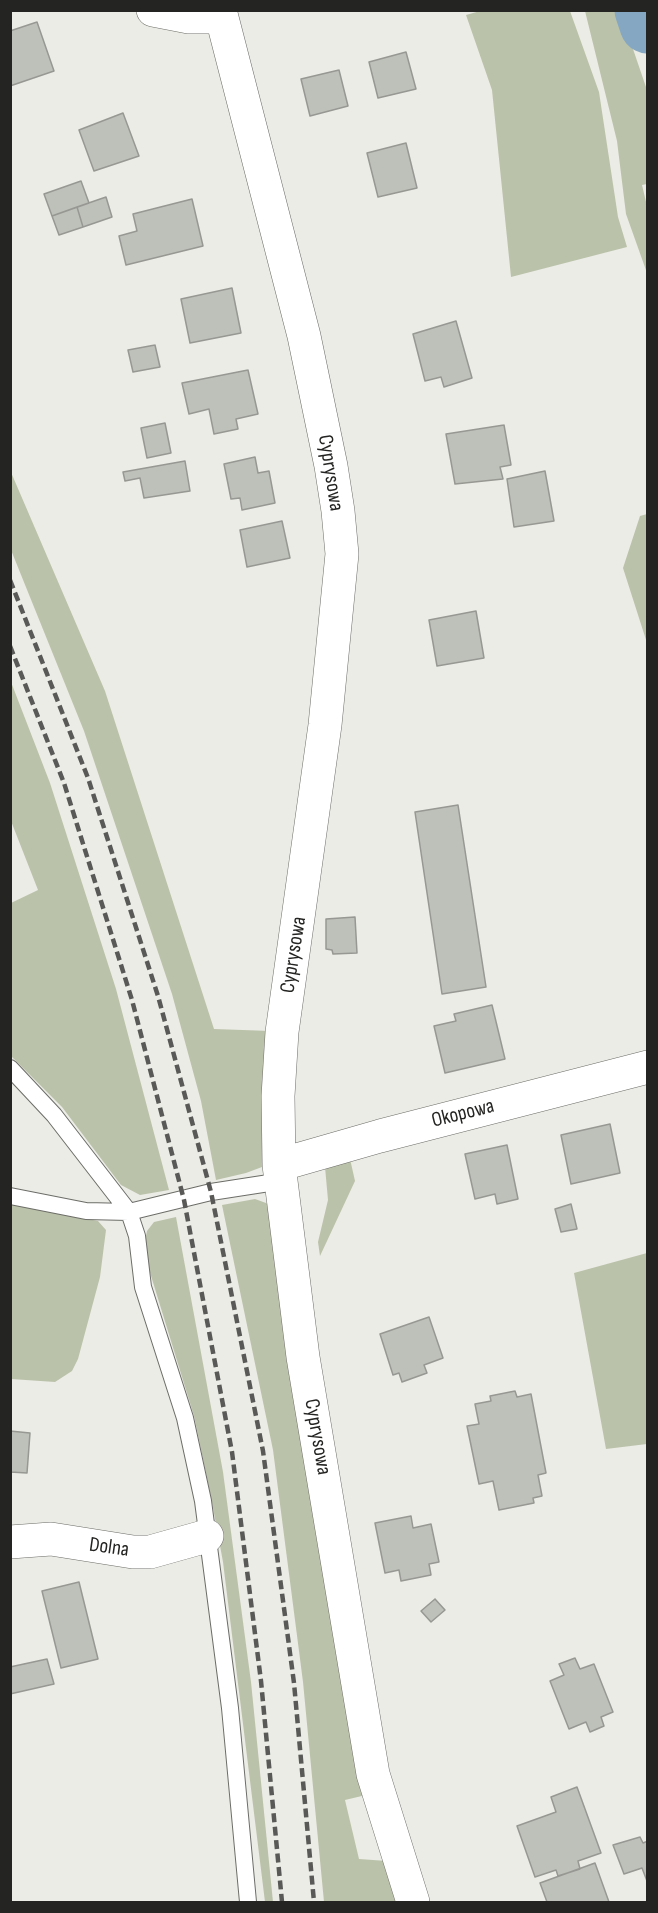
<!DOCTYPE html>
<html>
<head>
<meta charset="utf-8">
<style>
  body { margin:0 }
  #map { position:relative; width:658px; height:1913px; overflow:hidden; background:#ebece6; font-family:"Sofia Sans Condensed",sans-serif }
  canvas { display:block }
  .frame { position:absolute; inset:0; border:12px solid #242522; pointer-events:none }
</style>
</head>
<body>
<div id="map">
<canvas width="658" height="1913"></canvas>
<div class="frame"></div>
</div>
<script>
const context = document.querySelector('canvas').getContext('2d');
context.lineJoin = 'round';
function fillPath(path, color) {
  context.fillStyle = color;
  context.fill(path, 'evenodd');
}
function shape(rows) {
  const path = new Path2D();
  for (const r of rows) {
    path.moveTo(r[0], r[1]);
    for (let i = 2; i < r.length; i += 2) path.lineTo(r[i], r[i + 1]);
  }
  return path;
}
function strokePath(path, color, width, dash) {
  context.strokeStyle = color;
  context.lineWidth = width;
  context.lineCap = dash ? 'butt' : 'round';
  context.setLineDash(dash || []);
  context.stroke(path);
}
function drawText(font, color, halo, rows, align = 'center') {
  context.font = font + ' "Sofia Sans Condensed",sans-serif';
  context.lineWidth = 6;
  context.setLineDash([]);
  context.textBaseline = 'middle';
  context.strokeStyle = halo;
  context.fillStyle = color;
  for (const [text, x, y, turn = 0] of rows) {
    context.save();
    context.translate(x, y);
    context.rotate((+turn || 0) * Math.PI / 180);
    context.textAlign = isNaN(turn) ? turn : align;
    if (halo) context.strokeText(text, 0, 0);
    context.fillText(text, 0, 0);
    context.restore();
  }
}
fillPath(shape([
  [480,11,570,11,599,92,618,217,627,247,511,277,492,90,466,15],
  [585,11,620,11,647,90,647,184,642,185,647,206,647,273,626,214,617,141],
  [10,470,105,691,214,1029,271,1031,268,1158,262,1167,246,1173,216,1180,201,1101,172,994,84,731,11,550],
  [647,514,648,514,647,643,623,568,640,516],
  [11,682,50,783,116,989,169,1190,140,1195,121,1185,62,1107,11,1056,11,903,38,890,11,821],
  [348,1150,355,1181,320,1256,318,1242,328,1200,325,1167],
  [255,1199,266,1203,273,1210,366,1795,345,1800,359,1859,387,1861,401,1902,324,1902,303,1682,273,1450,222,1205],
  [10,1203,98,1221,106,1230,100,1277,78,1359,72,1371,55,1382,11,1379],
  [176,1217,223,1472,251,1682,273,1902,265,1902,223,1562,211,1497,194,1416,148,1266,144,1246,147,1231,154,1222],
  [647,1253,647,1444,606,1449,574,1273]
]), '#bbc2aa');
strokePath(shape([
  [643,10,648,25]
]), '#85a7c1', 57);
const building = shape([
  [37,22,54,71,10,86,10,31,37,22],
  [406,52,416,89,378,98,369,62,406,52],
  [339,70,348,106,310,116,301,79,339,70],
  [123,113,139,156,94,171,79,130,123,113],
  [406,143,417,188,378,197,367,153,406,143],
  [81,181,89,203,52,216,44,194,81,181],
  [106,197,112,217,83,227,77,207,106,197],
  [192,199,203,246,126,265,119,236,137,231,133,214,192,199],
  [77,207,83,227,59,235,52,216,77,207],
  [232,288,241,333,190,343,181,299,232,288],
  [456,321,472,378,444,387,441,377,425,381,413,334,456,321],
  [155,345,160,367,133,372,128,350,155,345],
  [248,370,258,414,236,419,238,429,214,434,209,409,189,414,182,383,248,370],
  [165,423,171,453,147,458,141,428,165,423],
  [504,425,511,465,500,467,503,479,455,484,446,434,504,425],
  [255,457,258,473,269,471,275,503,242,510,240,498,231,499,224,464,255,457],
  [185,461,190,491,144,498,140,478,125,481,123,472,185,461],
  [545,471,554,521,514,527,507,479,545,471],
  [282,521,290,558,247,567,240,530,282,521],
  [476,611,484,658,437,666,429,620,476,611],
  [458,805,486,987,442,994,415,812,458,805],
  [355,917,357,953,333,954,332,950,326,949,326,919,355,917],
  [492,1005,505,1059,445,1073,434,1026,456,1021,454,1014,492,1005],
  [610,1124,620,1173,571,1184,561,1135,610,1124],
  [507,1145,518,1199,497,1204,495,1194,475,1199,465,1154,507,1145],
  [571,1204,577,1229,561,1232,555,1209,571,1204],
  [429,1317,443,1358,424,1365,427,1373,402,1382,399,1373,393,1375,380,1334,429,1317],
  [515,1391,517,1397,531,1394,546,1473,538,1475,542,1496,533,1498,534,1503,499,1510,493,1481,479,1484,467,1426,479,1424,475,1404,491,1401,490,1396,515,1391],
  [10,1431,30,1433,27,1473,10,1472,10,1431],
  [411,1516,413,1528,431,1524,439,1562,429,1564,431,1575,401,1581,399,1570,385,1573,375,1523,411,1516],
  [79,1582,98,1659,61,1668,42,1591,79,1582],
  [435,1599,445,1610,431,1622,421,1611,435,1599],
  [575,1658,580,1669,594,1664,613,1712,601,1717,604,1726,590,1732,586,1722,569,1729,550,1681,564,1675,559,1664,575,1658],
  [47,1659,54,1684,10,1694,10,1667,47,1659],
  [577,1787,601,1853,578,1861,580,1869,558,1876,556,1870,535,1877,517,1826,556,1812,551,1797,577,1787],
  [640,1837,643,1843,648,1841,647,1881,642,1868,624,1874,613,1845,640,1837],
  [595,1863,609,1902,547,1902,540,1883,595,1863]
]);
fillPath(building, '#bec0ba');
strokePath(building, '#979893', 1.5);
const service = shape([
  [10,1068,54,1115,129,1212,86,1211,10,1196],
  [248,1902,230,1708,203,1501,185,1418,143,1287,137,1236,129,1212,211,1192,282,1181]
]);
const minor = shape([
  [153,10,189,17,221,17],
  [220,10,304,336,331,466,338,511,342,554,325,725,282,1032,278,1096,279,1165,303,1357,373,1774,413,1902],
  [279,1165,380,1136,648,1067],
  [10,1542,51,1539,133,1552,150,1552,207,1536]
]);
strokePath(service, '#6c6d68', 18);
strokePath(minor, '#6c6d68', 34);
strokePath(service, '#fff', 16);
strokePath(minor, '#fff', 33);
strokePath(shape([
  [10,580,88,778,158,996,211,1192,263,1451,294,1683,314,1902],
  [10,646,64,783,132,1000,184,1200,232,1452,261,1681,282,1902]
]), '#595a57', 4.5, [9, 4.5]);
drawText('21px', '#242522', '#fff', [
  ["Cyprysowa",330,473,81],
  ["Cyprysowa",294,955,-81],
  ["Okopowa",463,1114,-14],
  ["Cyprysowa",317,1437,80],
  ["Dolna",109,1548,8]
]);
</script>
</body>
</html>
